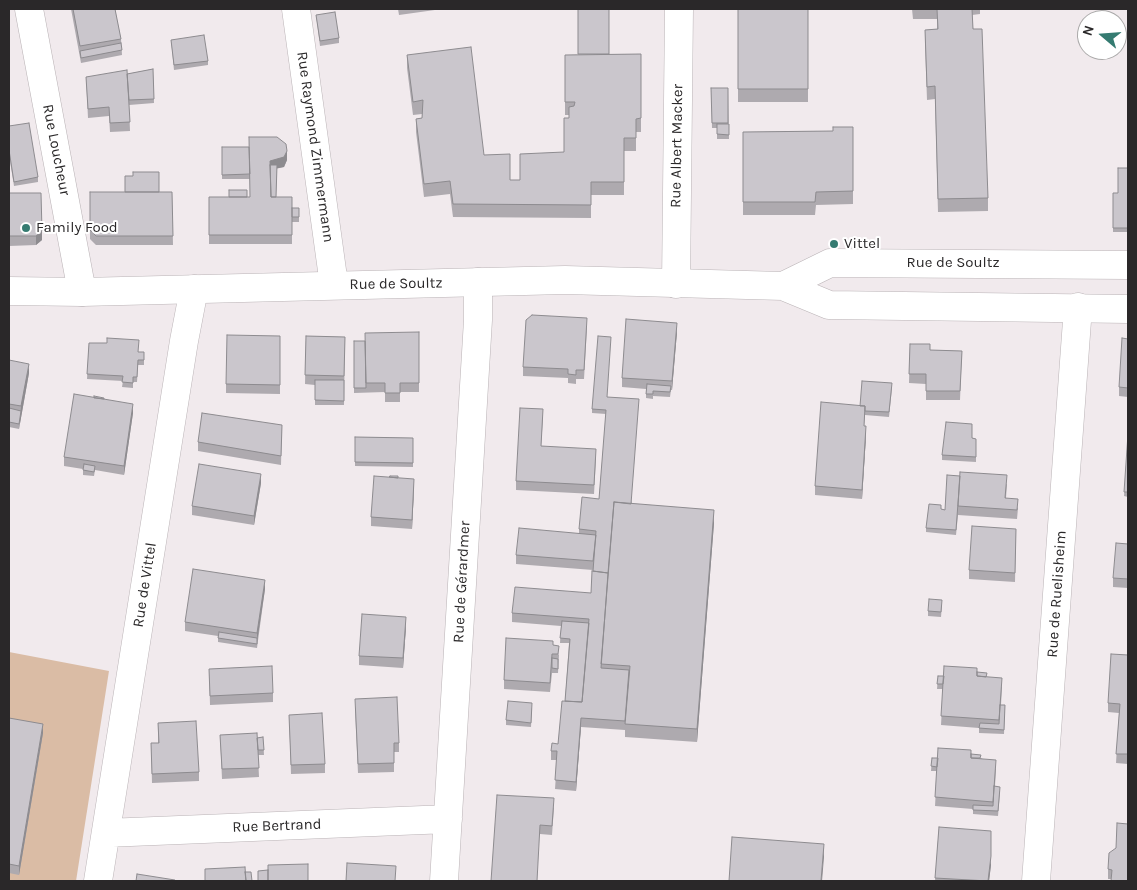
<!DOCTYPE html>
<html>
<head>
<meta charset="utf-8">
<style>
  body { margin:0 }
  #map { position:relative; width:1137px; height:890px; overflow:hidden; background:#f1eaed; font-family:Karla,sans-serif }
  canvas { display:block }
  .frame { position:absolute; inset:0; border:10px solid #2a2829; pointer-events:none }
  .north { position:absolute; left:1077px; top:10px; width:50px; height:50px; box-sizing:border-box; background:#fff; border:1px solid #aaa9a9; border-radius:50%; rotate:288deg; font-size:14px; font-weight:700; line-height:20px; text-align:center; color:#2a2829 }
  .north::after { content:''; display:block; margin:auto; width:18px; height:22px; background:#357b71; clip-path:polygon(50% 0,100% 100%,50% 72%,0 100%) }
</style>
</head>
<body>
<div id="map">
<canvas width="1137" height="890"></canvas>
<div class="frame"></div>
<div class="north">N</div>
</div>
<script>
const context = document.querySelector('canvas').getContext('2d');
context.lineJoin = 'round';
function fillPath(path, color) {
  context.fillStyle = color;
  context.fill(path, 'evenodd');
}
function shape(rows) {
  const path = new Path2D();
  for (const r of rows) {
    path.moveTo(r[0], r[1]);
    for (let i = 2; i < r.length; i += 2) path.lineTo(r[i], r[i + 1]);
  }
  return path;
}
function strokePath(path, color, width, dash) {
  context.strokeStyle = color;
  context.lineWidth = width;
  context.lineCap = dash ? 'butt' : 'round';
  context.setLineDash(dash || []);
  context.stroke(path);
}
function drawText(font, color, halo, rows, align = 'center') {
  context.font = font + ' Karla,sans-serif';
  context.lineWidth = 4;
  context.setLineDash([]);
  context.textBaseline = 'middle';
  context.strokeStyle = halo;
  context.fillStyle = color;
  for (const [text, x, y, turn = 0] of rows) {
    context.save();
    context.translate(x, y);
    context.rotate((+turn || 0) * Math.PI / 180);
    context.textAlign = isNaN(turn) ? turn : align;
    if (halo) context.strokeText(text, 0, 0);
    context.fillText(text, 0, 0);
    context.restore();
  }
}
fillPath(shape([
  [9,652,109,671,76,881,9,881]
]), '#dabca5');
const street = shape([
  [29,9,82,292],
  [296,9,334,285],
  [676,284,679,9],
  [106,833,448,819],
  [98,881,184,341,194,289],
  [444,881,478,320,478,282],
  [1036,881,1078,307]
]);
const secondary = shape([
  [783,286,830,263,1128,265],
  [9,291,82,292,565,280,783,286,829,305,1128,309]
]);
strokePath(street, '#bab3b6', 29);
strokePath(secondary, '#bab3b6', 29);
strokePath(street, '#fff', 28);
strokePath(secondary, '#fff', 28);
fillPath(shape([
  [71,9,115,9,121,39,122,55,81,63],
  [398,9,442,9,399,15],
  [738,9,808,9,808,102,738,102],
  [912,9,980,9,980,14,972,15,988,198,988,211,938,212,935,99,927,100,925,43,925,30,937,29,937,19,913,19],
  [316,15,339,38,339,43,320,46],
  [171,40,208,61,208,65,174,70],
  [641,54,641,132,636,132,636,151,624,151,624,195,591,195,591,218,453,217,450,194,424,197,416,132,416,119,422,118,422,114,413,115,407,68,407,55,484,155,510,180,520,180,564,152,569,118,569,115,565,115,565,55],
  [153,69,154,103,129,105,130,131,110,132,109,116,88,118,86,77,127,74],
  [711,88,728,88,729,139,717,139,717,128,712,128],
  [9,126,38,177,38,182,14,186,9,155],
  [853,127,853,204,816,205,815,215,743,215,743,132,833,131],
  [222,147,287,160,284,167,277,168,276,197,292,211,299,208,299,222,292,222,292,244,209,244,209,197,250,197,250,179,222,179],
  [1128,168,1128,232,1113,232,1113,193,1118,193],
  [90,192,172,192,173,245,96,245,90,239],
  [9,193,42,240,36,245,9,246],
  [587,327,584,379,576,379,576,384,568,383,568,378,523,376,523,367],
  [419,332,419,392,400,392,400,402,385,402,385,392,354,393,354,341,365,341],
  [677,332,672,390,671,390,670,397,653,396,653,399,646,398,646,389,622,387,622,378],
  [280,336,280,394,226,393,226,384],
  [306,336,345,337,344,405,315,405,315,385,305,384],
  [1128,339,1128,397,1119,396,1119,387],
  [89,343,138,352,144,352,144,365,138,365,137,382,133,382,133,388,122,387,123,381,87,379],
  [910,344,930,350,962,351,960,400,926,400,926,384,909,383],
  [9,360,29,373,19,429,9,427],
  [892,388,889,417,865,415,864,426,866,436,862,499,815,495,815,486,860,406],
  [608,397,632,504,714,523,697,742,625,737,625,730,581,727,576,791,555,789,557,760,551,760,551,751,558,744,565,701,569,643,560,643,561,626,512,622,512,613,591,593,593,570,516,564,516,555,579,533,579,529,599,499,606,414,592,413,592,409],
  [104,399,133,413,124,475,95,470,94,476,83,475,83,469,64,466,64,457],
  [543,418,541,446,596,458,594,494,516,490,516,481],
  [282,425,281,465,198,451,198,442],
  [1128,434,1128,497,1124,496],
  [355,437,413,438,413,467,355,466],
  [972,438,976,439,976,462,942,460,942,455],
  [398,478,414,488,412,529,371,526,371,517],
  [261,483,254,525,192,515,192,506],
  [1007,484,1006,498,1018,508,1017,519,958,515,956,535,926,532,926,528,941,509,945,510],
  [1016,529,1015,582,969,579,969,570],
  [1128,544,1128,588,1113,587,1113,578],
  [265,589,257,648,218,642,218,636,185,631,185,622],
  [942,605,941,617,928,616,928,611],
  [406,627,403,668,359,665,359,656],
  [553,645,559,655,558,673,552,673,550,692,504,689,504,680],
  [1128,655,1128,764,1116,763,1119,713,1108,712,1108,703],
  [209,669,273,693,273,702,210,705],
  [977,672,987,677,1002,687,1001,705,1005,705,1004,734,979,733,979,728,941,725,943,689,937,689,938,676,944,676],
  [355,708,399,743,399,752,394,752,394,772,358,773],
  [532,708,531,727,506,725,506,720],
  [289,715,325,764,325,773,291,774],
  [9,718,43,733,19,875,9,873],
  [158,723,199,772,199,781,152,783,151,743,158,743],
  [220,735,257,738,263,737,264,755,258,755,259,777,222,779],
  [971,754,981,758,996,769,995,786,1000,792,998,816,973,814,973,809,935,806,937,771,931,771,932,758,938,758],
  [554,807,552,835,540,834,491,881],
  [1128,824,1111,879,1108,879,1108,869,1116,848],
  [939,827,991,865,989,881,935,881]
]), '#aeaaaf');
fillPath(shape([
  [287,151,287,160,284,167,270,170,270,161],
  [42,231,42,240,36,245,36,236],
  [677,323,677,332,672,390,672,381],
  [29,364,29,373,19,429,21,406],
  [133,404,133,413,124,475,124,466],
  [866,426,866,436,862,499,862,490],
  [261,474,261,483,254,525,254,516],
  [414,479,414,488,412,529,412,520],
  [714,510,714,523,697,742,697,729],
  [265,580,265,589,257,642,257,633],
  [406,617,406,627,403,668,403,658],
  [581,718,581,727,576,791,576,782],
  [43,724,43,733,19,875,19,866],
  [824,844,824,857,822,881,821,881],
  [991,856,991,865,989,881,988,881]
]), '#8d8b8f');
const building = shape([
  [73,9,115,9,121,39,80,46,73,9],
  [578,9,609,9,609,54,578,54,578,9],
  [738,9,808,9,808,89,738,89,738,9],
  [937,9,972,9,973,29,982,29,988,198,938,199,935,86,927,87,925,30,938,29,937,9],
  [335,12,339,38,320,41,316,15,335,12],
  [204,35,208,61,174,65,171,40,204,35],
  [121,43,122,50,81,58,80,51,121,43],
  [471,47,484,155,510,154,510,180,520,180,520,154,564,152,564,118,569,118,569,107,574,106,575,102,565,102,565,55,641,54,641,118,636,119,636,138,624,138,624,182,591,182,591,205,453,204,450,181,424,184,416,119,422,118,423,100,413,102,407,55,471,47],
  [153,69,154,99,129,100,127,74,153,69],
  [127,70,130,122,110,123,109,107,88,109,86,77,127,70],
  [711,88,728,88,728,123,712,123,711,88],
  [29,123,38,177,14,182,9,150,9,126,29,123],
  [717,124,729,124,729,135,717,134,717,124],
  [833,127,853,127,853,191,816,192,815,202,743,202,743,132,833,131,833,127],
  [249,137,277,137,286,144,287,151,284,157,270,161,271,197,292,197,292,235,209,235,209,197,250,197,249,137],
  [222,147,249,147,250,174,222,175,222,147],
  [270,165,277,165,276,197,271,197,270,165],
  [1118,168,1128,168,1128,228,1113,228,1113,193,1118,193,1118,168],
  [133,172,159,172,159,192,125,192,125,176,133,176,133,172],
  [229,190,247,190,247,197,229,197,229,190],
  [90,192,172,192,173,236,96,236,90,230,90,192],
  [9,193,41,193,42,231,36,236,9,236,9,193],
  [292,208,299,208,299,217,292,217,292,208],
  [532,315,587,318,584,370,576,370,576,375,568,374,568,369,523,367,526,320,532,315],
  [626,319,677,323,672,381,622,378,626,319],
  [419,332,419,383,400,383,400,393,385,393,385,383,366,383,365,333,419,332],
  [227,335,280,336,280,385,226,384,227,335],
  [306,336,345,337,344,376,305,375,306,336],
  [598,336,611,337,607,397,639,399,631,504,614,502,608,573,593,571,596,531,579,529,582,497,599,499,606,410,592,409,598,336],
  [107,338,139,340,138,352,144,352,144,360,138,360,137,377,133,377,133,383,122,382,123,376,87,374,89,343,107,343,107,338],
  [1122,338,1128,339,1128,388,1119,387,1122,338],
  [354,341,365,341,366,388,354,388,354,341],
  [910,344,930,344,930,350,962,351,960,391,926,391,926,374,909,374,910,344],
  [9,360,29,364,21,406,9,404,9,360],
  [315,380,344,380,344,401,315,400,315,380],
  [862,381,892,383,889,412,865,411,865,406,860,406,862,381],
  [647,384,671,386,670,392,653,391,653,394,646,394,647,384],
  [74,394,133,404,124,466,64,457,74,394],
  [94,396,104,398,104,399,94,398,94,396],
  [821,402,865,406,864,426,866,426,862,490,815,486,821,402],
  [9,408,21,411,19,424,9,422,9,408],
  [520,408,543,409,541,446,596,449,594,485,516,481,520,408],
  [202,413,282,425,281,456,198,442,202,413],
  [946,422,972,424,972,438,976,439,976,457,942,455,946,422],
  [1128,434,1128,492,1124,492,1128,434],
  [355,437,413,438,413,463,355,462,355,437],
  [84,464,95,466,94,472,83,470,84,464],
  [199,464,261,474,254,516,192,506,199,464],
  [960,472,1007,475,1005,498,1018,499,1017,510,958,506,960,472],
  [947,475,960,476,956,530,926,528,929,504,941,505,941,509,945,510,947,475],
  [374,476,414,479,412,520,371,517,374,476],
  [390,476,398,476,398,478,389,477,390,476],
  [614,502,714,510,697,729,625,724,630,666,601,664,614,502],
  [972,526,1016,529,1015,573,969,570,972,526],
  [519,528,596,535,593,561,516,555,519,528],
  [1116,543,1128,544,1128,579,1113,578,1116,543],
  [193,569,265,580,257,633,185,622,193,569],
  [592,571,608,573,601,668,629,670,625,721,581,718,576,782,555,780,557,751,551,751,552,743,558,744,562,701,582,702,589,619,512,613,515,587,591,593,592,571],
  [929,599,942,600,941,612,928,611,929,599],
  [362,614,406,617,403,658,359,656,362,614],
  [562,621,589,623,582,702,565,701,570,639,560,638,562,621],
  [219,632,257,638,257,644,218,638,219,632],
  [506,638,553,641,553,645,559,646,558,654,552,654,550,683,504,680,506,638],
  [1111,654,1128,655,1128,754,1116,754,1120,704,1108,703,1111,654],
  [552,658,558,659,558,669,552,668,552,658],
  [272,666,273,693,210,696,209,669,272,666],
  [944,666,977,668,977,676,1002,678,999,720,941,716,944,666],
  [977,672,987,673,986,677,977,676,977,672],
  [938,676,944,676,943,684,937,684,938,676],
  [397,697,399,743,394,743,394,763,358,764,355,699,397,697],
  [508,701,532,703,531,723,506,720,508,701],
  [1000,705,1005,705,1004,730,979,728,980,723,999,724,1000,705],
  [322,713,325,764,291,765,289,715,322,713],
  [9,718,43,724,19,866,9,864,9,718],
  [196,721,199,772,152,774,151,743,159,743,158,723,196,721],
  [257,733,259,768,222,769,220,735,257,733],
  [263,737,264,750,258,750,257,738,263,737],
  [938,748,971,750,971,758,996,760,993,802,935,797,938,748],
  [971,754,981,755,980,758,971,758,971,754],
  [932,758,938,758,937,767,931,766,932,758],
  [994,786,1000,787,998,811,973,810,973,805,993,806,994,786],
  [497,795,554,798,552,826,540,825,537,881,491,881,497,795],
  [1117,823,1128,824,1128,881,1111,881,1112,870,1108,869,1109,853,1116,848,1117,823],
  [939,827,991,831,991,856,988,881,935,878,939,827],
  [732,837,824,844,821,881,729,881,732,837],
  [347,863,396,866,395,881,346,881,347,863],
  [308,864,308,881,268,881,268,865,308,864],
  [245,867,246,881,205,881,205,869,245,867],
  [268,870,268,881,258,881,258,871,268,870],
  [245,872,251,872,252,881,246,881,245,872],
  [137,874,175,880,175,881,136,881,137,874]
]);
fillPath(building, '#cac6cc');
strokePath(building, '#8d8b8f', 1);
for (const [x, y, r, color] of [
  [26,228,5,"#357b71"],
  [834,244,5,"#357b71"]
]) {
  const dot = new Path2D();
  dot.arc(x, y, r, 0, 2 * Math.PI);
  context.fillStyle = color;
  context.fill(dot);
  strokePath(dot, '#fff', 2);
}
drawText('15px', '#2a2829', '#fff', [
  ["Rue Albert Macker",677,146,-89],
  ["Rue Raymond Zimmermann",315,147,82],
  ["Rue Loucheur",56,150,79],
  ["Rue de Soultz",953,263],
  ["Rue de Soultz",396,284,-1],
  ["Rue de Gérardmer",462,582,-87],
  ["Rue de Vittel",145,585,-81],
  ["Rue de Ruelisheim",1057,594,-86],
  ["Rue Bertrand",277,826,-2]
]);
drawText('15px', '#2a2829', '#fff', [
  ["Family Food",36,228],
  ["Vittel",844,244]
], 'left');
</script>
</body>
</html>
